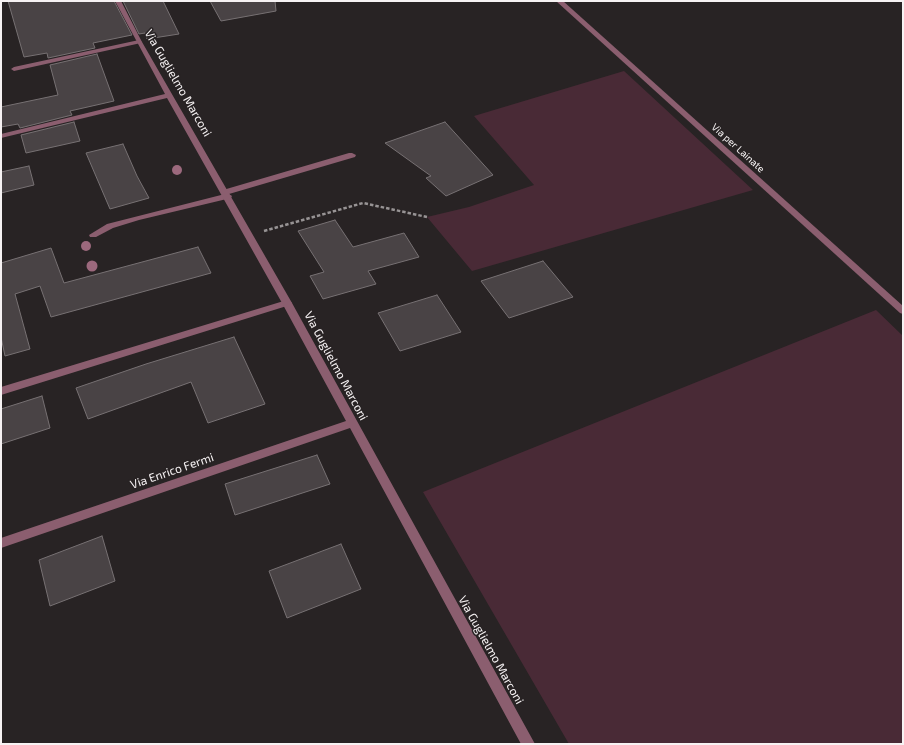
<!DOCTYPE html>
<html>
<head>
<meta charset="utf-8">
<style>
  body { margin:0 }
  #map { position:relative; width:904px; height:745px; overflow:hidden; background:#282324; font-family:"Exo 2",sans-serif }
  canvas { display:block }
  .frame { position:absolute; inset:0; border:2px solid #f6f2f3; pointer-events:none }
</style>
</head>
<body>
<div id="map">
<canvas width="904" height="745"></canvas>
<div class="frame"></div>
</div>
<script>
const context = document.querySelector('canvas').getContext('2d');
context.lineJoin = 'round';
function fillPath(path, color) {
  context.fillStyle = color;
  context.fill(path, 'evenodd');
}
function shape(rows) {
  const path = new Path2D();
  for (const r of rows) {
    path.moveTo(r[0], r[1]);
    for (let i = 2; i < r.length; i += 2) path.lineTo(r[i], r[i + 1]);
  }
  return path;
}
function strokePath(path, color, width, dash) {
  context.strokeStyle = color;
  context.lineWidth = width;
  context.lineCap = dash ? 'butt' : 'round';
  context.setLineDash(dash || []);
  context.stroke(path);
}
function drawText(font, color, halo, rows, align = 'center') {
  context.font = font + ' "Exo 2",sans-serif';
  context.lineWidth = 3;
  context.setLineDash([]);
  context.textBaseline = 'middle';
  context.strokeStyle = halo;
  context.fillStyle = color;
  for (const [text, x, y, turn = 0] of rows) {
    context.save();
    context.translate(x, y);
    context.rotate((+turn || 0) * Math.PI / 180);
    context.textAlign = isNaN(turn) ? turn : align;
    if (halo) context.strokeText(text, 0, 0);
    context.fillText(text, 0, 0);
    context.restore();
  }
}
fillPath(shape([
  [624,71,753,190,472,271,427,217,469,207,534,185,474,116],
  [876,310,903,336,903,744,569,744,423,492]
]), '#492a36');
const building = shape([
  [8,1,114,1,132,35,93,43,95,48,48,58,47,53,24,57,8,1],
  [123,1,163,1,179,34,147,39,145,33,139,34,123,1],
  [210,1,275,1,276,11,221,21,210,1],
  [97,54,114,101,70,111,72,115,20,128,18,124,1,127,1,107,58,95,50,65,97,54],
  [74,122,80,141,26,153,21,135,74,122],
  [445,122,493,175,446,196,426,178,431,176,385,143,445,122],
  [123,144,137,176,149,198,110,209,86,153,123,144],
  [29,166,34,185,1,193,1,172,29,166],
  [335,220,353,247,404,233,419,257,368,271,376,284,323,299,310,276,324,272,298,231,335,220],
  [198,247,211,273,51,317,40,286,15,294,30,349,5,356,1,337,1,263,51,248,64,283,198,247],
  [543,261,573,297,509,318,481,281,543,261],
  [437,295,461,332,400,351,378,313,437,295],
  [234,337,265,404,208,423,191,382,88,419,76,388,146,364,234,337],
  [42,396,50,428,1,444,1,409,42,396],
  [317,455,330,484,235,515,225,484,317,455],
  [102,536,115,581,50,606,39,560,102,536],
  [341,544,361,589,287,618,269,571,341,544]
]);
fillPath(building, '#494345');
strokePath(building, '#777173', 1);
strokePath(shape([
  [264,231,363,203,427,217]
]), '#979394', 2.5, [3.5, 2]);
fillPath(shape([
  [139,40,142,42,141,43,14,71,11,69,14,67,139,40],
  [349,153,352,153,356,155,355,157,229,194,232,196,231,198,139,220,113,228,96,237,90,237,89,235,107,224,225,194,222,192,223,190,349,153],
  [287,300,290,301,292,303,290,305,1,395,1,387,287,300]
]), '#8b5e6f');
fillPath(shape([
  [115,1,121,1,142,42,292,303,535,744,521,744,350,428,1,548,1,538,346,421,282,303,167,98,1,138,1,134,165,94,115,1]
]), '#8b5e6f');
fillPath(shape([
  [556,1,563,1,903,306,903,314,900,313,556,1]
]), '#8b5e6f');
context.fillStyle = '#9c697d';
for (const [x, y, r] of [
  [177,170,5],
  [86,246,5],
  [92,266,5.5]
]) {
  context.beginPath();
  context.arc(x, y, r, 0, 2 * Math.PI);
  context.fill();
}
drawText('10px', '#f6f2f3', '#282324', [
  ["Via per Lainate",738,148,42]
]);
drawText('12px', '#f6f2f3', '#282324', [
  ["Via Guglielmo Marconi",178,83,60],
  ["Via Guglielmo Marconi",336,366,62],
  ["Via Enrico Fermi",172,471,-19],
  ["Via Guglielmo Marconi",491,650,61]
]);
</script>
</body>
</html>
